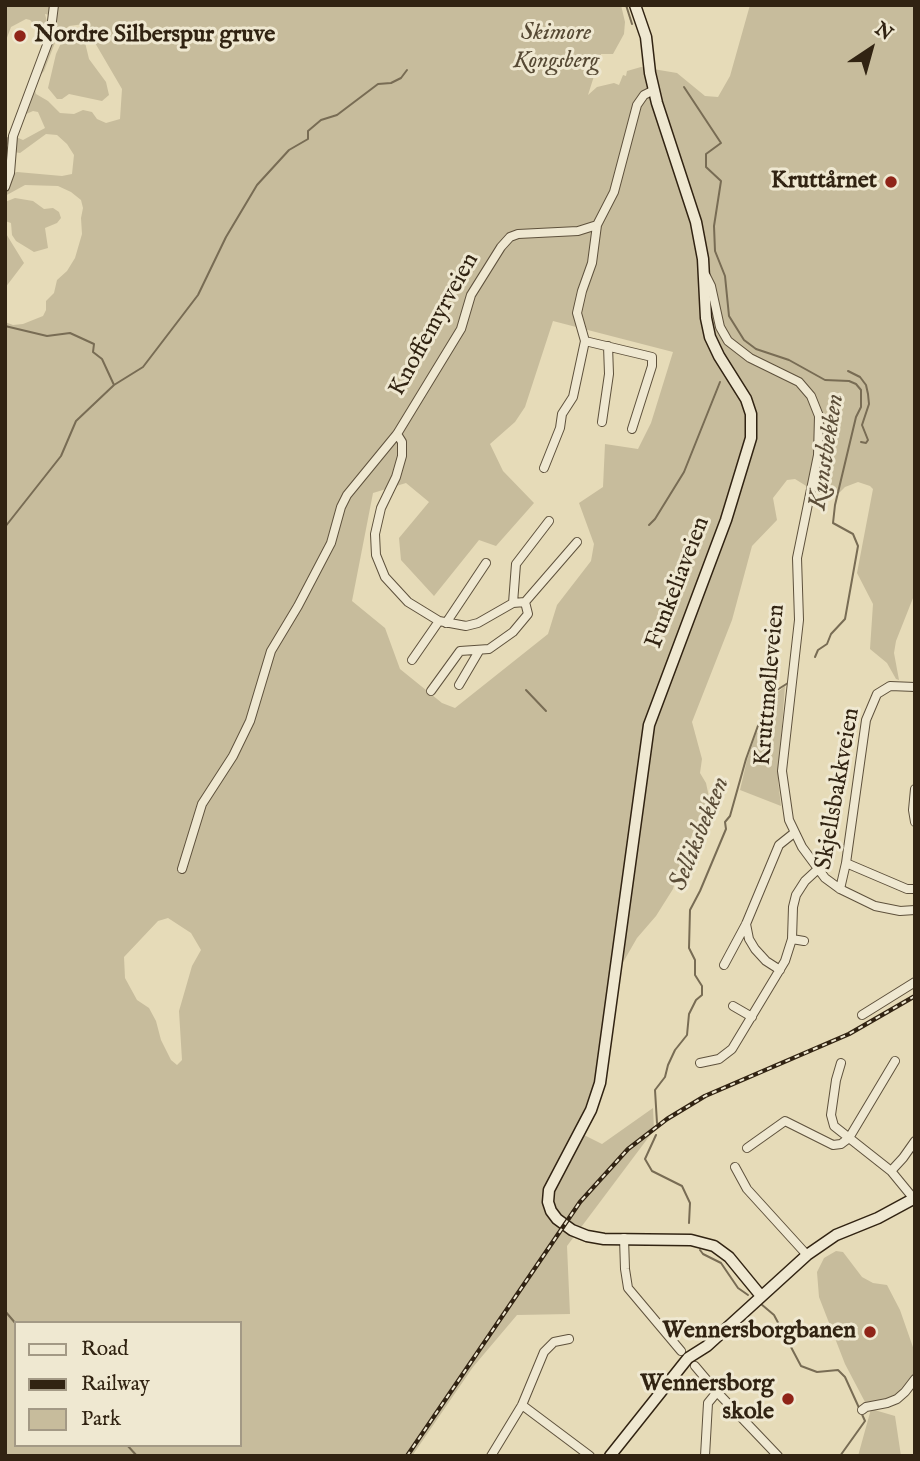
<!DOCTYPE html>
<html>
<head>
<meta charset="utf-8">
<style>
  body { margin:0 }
  #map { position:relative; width:920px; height:1461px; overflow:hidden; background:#e6dbb8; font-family:"IM FELL English",serif }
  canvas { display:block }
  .frame { position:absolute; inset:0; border:7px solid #312312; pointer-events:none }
  .legend { position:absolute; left:14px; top:1321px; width:228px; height:126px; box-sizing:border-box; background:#efe8d1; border:2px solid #a39985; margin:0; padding:9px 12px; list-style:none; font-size:21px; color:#312312 }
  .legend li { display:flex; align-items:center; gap:14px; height:35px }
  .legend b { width:35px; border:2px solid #a39985 }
  .north { position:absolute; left:836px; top:14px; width:70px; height:70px; -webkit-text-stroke:5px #efe8d1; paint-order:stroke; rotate:36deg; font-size:19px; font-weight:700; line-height:28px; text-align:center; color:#312312 }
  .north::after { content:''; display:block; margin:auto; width:24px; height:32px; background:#312312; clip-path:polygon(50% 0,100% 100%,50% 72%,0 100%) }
</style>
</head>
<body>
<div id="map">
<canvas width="920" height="1461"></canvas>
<div class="frame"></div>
<ul class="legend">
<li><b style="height:9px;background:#efe8d1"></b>Road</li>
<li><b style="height:9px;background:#312312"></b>Railway</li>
<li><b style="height:19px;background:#c7bc9c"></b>Park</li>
</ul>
<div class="north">N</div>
</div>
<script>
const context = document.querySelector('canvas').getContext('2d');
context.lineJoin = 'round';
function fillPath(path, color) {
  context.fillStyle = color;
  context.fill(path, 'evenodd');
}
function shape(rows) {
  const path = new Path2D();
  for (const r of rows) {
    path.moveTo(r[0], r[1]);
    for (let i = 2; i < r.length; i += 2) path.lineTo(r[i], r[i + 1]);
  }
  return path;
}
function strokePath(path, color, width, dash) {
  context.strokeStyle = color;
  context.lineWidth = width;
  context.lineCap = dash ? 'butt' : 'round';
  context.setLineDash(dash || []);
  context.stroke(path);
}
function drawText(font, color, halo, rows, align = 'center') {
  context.font = font + ' "IM FELL English",serif';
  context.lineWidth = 6;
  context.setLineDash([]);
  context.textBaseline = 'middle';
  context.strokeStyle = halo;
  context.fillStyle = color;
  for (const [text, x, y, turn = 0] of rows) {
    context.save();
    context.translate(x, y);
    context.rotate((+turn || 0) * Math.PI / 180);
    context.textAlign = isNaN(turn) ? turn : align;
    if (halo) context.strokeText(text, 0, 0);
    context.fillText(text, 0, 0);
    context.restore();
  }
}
fillPath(shape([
  [5,5,621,5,625,22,624,34,613,54,601,54,588,95,597,87,614,83,619,85,623,75,626,76,627,71,641,67,677,73,705,96,718,97,730,76,750,5,915,5,915,593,896,641,894,653,899,680,896,679,887,663,870,649,873,604,857,573,873,489,870,486,858,482,845,487,835,497,824,497,795,479,787,480,773,498,777,520,752,546,732,620,692,722,702,759,700,773,706,783,709,797,681,860,673,889,656,916,637,938,614,978,604,1057,576,1131,602,1144,653,1108,654,1130,567,1246,570,1314,517,1315,473,1367,412,1456,5,1456,5,322,13,325,23,324,43,316,46,310,46,301,54,293,57,280,67,271,75,258,82,234,81,218,83,208,81,200,71,192,58,186,25,185,5,196,5,176,17,172,62,176,72,174,74,155,67,144,57,135,46,134,20,153,14,152,16,137,23,140,45,128,38,112,33,111,24,115,35,90,36,94,48,101,60,113,74,114,83,110,92,112,97,119,106,123,120,119,122,89,84,24,69,26,61,34,58,35,44,71,40,76,55,16,45,14,48,26,45,35,30,20,26,19,11,27,5,43],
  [553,321,673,352,651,423,638,449,605,444,603,487,579,503,594,544,591,561,557,605,548,634,455,708,442,703,400,669,385,628,352,601,373,493,406,483,429,502,399,538,401,560,434,596,479,540,496,546,534,503,503,471,490,444,515,422,525,407],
  [168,918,191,933,201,950,192,966,179,1011,182,1060,177,1065,171,1060,161,1040,156,1021,149,1008,137,1000,125,978,124,957,158,921],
  [16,1323,240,1323,240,1445,16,1445],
  [75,31,83,34,89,59,106,82,109,95,102,101,69,94,62,99,57,99,48,88,56,54,63,39],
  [15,198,33,201,44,209,53,208,59,212,61,218,57,223,45,228,48,248,34,252,16,241,12,235,11,223,5,221,5,202],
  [5,232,24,263,5,288],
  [785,686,778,780,781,806,740,790,747,760,767,701],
  [836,1251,843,1252,862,1277,873,1283,887,1285,900,1310,915,1353,915,1370,902,1398,874,1408,865,1402,845,1364,819,1297,817,1272,824,1258],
  [871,1409,895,1416,901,1456,858,1456]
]), '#c7bc9c');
strokePath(shape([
  [626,5,632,24],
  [684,87,721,143,706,154,706,167,721,181,714,226,715,251,725,276,729,316,744,340,756,349,789,360,825,380,849,381,856,384,861,390,861,407,856,417,835,505,833,523,853,534,858,546,845,619,831,634,827,644,818,650,815,657],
  [5,326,47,336,70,333,94,344,93,352,102,359,114,385,143,367,198,295,226,237,257,185,289,150,308,139,308,131,321,120,337,115,378,84,391,83,401,78,407,70],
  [848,371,860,377,866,385,868,394,869,404,862,425,868,440,866,443,861,442],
  [649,525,655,519,684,472,720,382],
  [5,527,61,456,76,421,114,385],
  [526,690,546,711],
  [657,1123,655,1090,665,1077,668,1065,675,1050,687,1035,689,1014,696,1000,702,995,702,986,695,975,695,960,689,948,690,910,700,891,726,829,725,822,730,816,746,759,769,695,788,683],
  [656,1135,645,1159,652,1171,682,1186,690,1203,689,1223],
  [700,1250,703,1254,721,1263,738,1288,748,1295],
  [761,1304,774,1315,801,1366,817,1372,838,1370,845,1377,865,1421,840,1456],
  [5,1311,16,1324],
  [127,1445,137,1456]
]), '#786c54', 2);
strokePath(shape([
  [5,140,7,141]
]), '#a89c80', 7);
const street = shape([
  [5,187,10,173,13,136,50,37,54,5],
  [706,276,711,286,720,327,728,341,750,358,799,382,811,396,819,416,818,455,797,558,799,620,782,771,789,820,802,847,825,878,840,889,875,906,900,911,915,910],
  [585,341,577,313,582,291,592,263,597,225,614,192,637,105,644,95,654,90],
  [585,341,652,357,652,366,632,429],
  [602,422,609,374,608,346],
  [397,434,402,442,402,456,396,477,381,508,375,534,376,555,385,577,408,602,439,621,466,626,478,623,513,603,525,602,577,542],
  [544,468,560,428,562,414,573,397,585,341],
  [513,603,516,564,549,521],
  [446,623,486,563],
  [412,660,439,621],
  [459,685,479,651],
  [431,691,460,651,489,649,513,632,528,614,525,602],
  [915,789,913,810,915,822],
  [846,863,907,889,915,889],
  [182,869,202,804,233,756,250,721,271,651,298,606,331,543,341,507,347,495,397,434,461,329,471,295,501,247,510,237,518,234,578,231,597,225],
  [840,889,846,863,866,720,877,694,890,686,915,687],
  [746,924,749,939,755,949,766,961,780,970],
  [792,939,793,907,796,895,805,881,818,869],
  [724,965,746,924,779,845,794,833],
  [733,1006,752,1017],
  [862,1015,915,982],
  [700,1063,719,1059,732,1049,785,961,792,939,804,941],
  [841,1063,836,1080,831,1115,834,1126,891,1171,914,1199],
  [747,1148,785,1121,833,1145,841,1144,849,1138,895,1061],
  [735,1167,747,1189,807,1255],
  [891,1171,903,1158,915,1141],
  [624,1238,625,1269,628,1288,681,1351],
  [695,1366,717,1392,778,1456],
  [522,1405,590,1456],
  [862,1410,866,1407,887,1403,897,1399,905,1392,915,1379],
  [491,1456,522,1405,544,1352,554,1342,569,1339],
  [705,1456,708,1403,717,1392]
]);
const secondary = shape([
  [635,5,646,37,650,73,657,103,696,222,703,259,706,318,710,337,719,356,746,399,751,414,751,438,726,520,649,725,600,1083,591,1110,549,1190,548,1202,551,1211,557,1219,572,1230,587,1236,604,1239,691,1240,714,1246,729,1257,761,1296],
  [610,1456,688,1358,707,1346,807,1255,836,1235,878,1218,915,1198]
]);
strokePath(street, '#5e513c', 10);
strokePath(secondary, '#312312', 13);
strokePath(street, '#efe8d1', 8);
strokePath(secondary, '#efe8d1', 10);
const rail = shape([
  [407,1456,580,1202,628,1149,667,1119,705,1096,849,1034,915,996]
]);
strokePath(rail, '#312312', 4.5);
strokePath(rail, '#efe8d1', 2, [5]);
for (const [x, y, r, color] of [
  [20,36,7,"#8f2418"],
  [891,182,7,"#8f2418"],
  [870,1332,7,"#8f2418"],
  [788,1399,7,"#8f2418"]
]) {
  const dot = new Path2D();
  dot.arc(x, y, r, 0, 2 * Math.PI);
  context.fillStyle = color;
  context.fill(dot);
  strokePath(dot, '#efe8d1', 2.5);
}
drawText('italic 24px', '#564934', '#efe8d1', [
  ["Skimore",556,34],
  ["Kongsberg",556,62]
]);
drawText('bold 24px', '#312312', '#efe8d1', [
  ["Nordre Silberspur gruve",34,36,"left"],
  ["Kruttårnet",877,182],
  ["Wennersborgbanen",856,1332],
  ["Wennersborg",774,1385],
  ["skole",774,1413]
], 'right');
drawText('24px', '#312312', '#efe8d1', [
  ["Knoffemyrveien",435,325,-61],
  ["Funkeliaveien",679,583,-69],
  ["Kruttmølleveien",771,685,-85],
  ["Skjellsbakkveien",839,789,-80]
]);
drawText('italic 26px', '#5b4d38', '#efe8d1', [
  ["Kunstbekken",828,452,-81],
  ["Selliksbekken",701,834,-68]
]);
</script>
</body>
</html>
